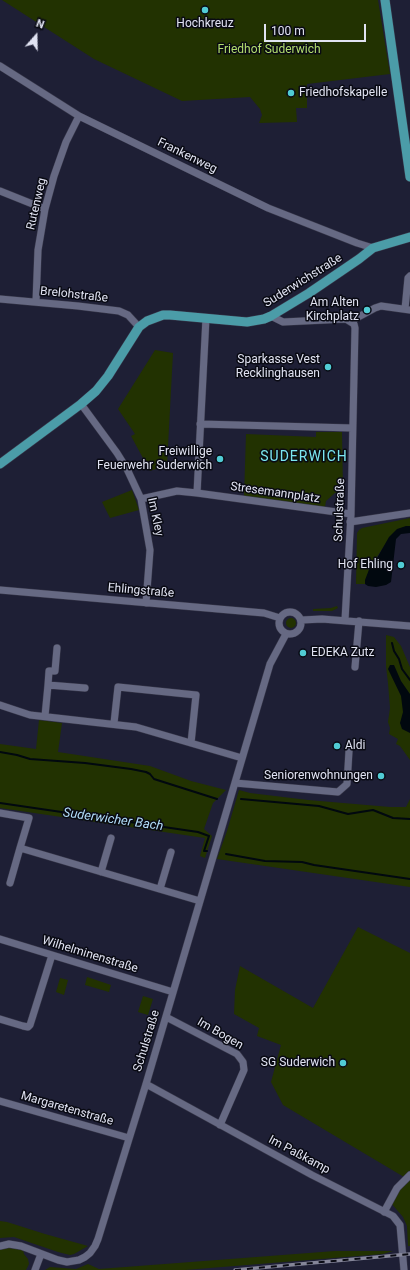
<!DOCTYPE html>
<html>
<head>
<meta charset="utf-8">
<style>
  body { margin:0 }
  #map { position:relative; width:410px; height:1270px; overflow:hidden; background:#1e1f35; font-family:Roboto,sans-serif }
  canvas { display:block }
  .north { position:absolute; left:16px; top:16px; width:40px; height:40px; -webkit-text-stroke:3px #090a13; paint-order:stroke; rotate:20deg; font-size:11px; font-weight:700; line-height:16px; text-align:center; color:#e1e3f2 }
  .north::after { content:''; display:block; margin:auto; width:14px; height:18px; background:#e1e3f2; clip-path:polygon(50% 0,100% 100%,50% 72%,0 100%) }
  .scale { position:absolute; left:264px; top:24px; width:102px; height:18px; box-sizing:border-box; border:2px solid #e1e3f2; border-top:0; padding-left:5px; font-size:12px; line-height:14px; white-space:nowrap; color:#e1e3f2; -webkit-text-stroke:3px #090a13; paint-order:stroke }
</style>
</head>
<body>
<div id="map">
<canvas width="410" height="1270"></canvas>
<div class="north">N</div>
<div class="scale">100 m</div>
</div>
<script>
const context = document.querySelector('canvas').getContext('2d');
context.lineJoin = 'round';
function fillPath(path, color) {
  context.fillStyle = color;
  context.fill(path, 'evenodd');
}
function shape(rows) {
  const path = new Path2D();
  for (const r of rows) {
    if (r.length === 3) {
      path.moveTo(r[0] + r[2], r[1]);
      path.arc(r[0], r[1], r[2], 0, 2 * Math.PI);
      continue;
    }
    path.moveTo(r[0], r[1]);
    for (let i = 2; i < r.length; i += 2) path.lineTo(r[i], r[i + 1]);
  }
  return path;
}
function strokePath(path, color, width, dash) {
  context.strokeStyle = color;
  context.lineWidth = width;
  context.lineCap = dash ? 'butt' : 'round';
  context.setLineDash(dash || []);
  context.stroke(path);
}
function drawText(font, color, halo, rows, align = 'center') {
  context.font = font + ' Roboto,sans-serif';
  context.lineWidth = 3;
  context.setLineDash([]);
  context.textBaseline = 'middle';
  context.strokeStyle = halo;
  context.fillStyle = color;
  for (const [text, x, y, turn = 0] of rows) {
    context.save();
    context.translate(x, y);
    context.rotate((+turn || 0) * Math.PI / 180);
    context.textAlign = isNaN(turn) ? turn : align;
    if (halo) context.strokeText(text, 0, 0);
    context.fillText(text, 0, 0);
    context.restore();
  }
}
fillPath(shape([
  [2,0,378,0,390,74,307,84,307,108,296,108,297,122,259,123,262,115,260,109,250,97,182,101,94,59],
  [155,350,173,353,167,465,150,471,131,436,135,434,118,409],
  [316,432,342,432,343,492,335,493,326,501,325,507,244,497,246,434,316,437],
  [132,490,139,510,110,518,102,502],
  [410,518,410,526,406,526,383,548,370,567,365,584,356,584,357,533,359,530,362,528],
  [337,606,338,608,332,611,313,611,313,609,331,608],
  [291,623,5],
  [386,635,394,637,401,646,410,667,410,760,400,746,396,744,398,739,389,734,390,728,388,722,390,708,388,683,386,666],
  [39,720,62,723,58,752,150,766,191,781,226,790,213,803,204,829,212,836,205,858,200,856,205,838,0,808,0,744,36,749],
  [239,790,250,793,308,800,390,807,406,807,410,799,410,887,217,859,227,831],
  [358,927,410,953,410,1246,408,1246,407,1226,403,1217,391,1203,404,1177,283,1105,271,1082,281,1045,257,1036,259,1028,234,1014,235,990,240,966,313,1008],
  [87,977,111,985,109,992,85,985],
  [60,978,68,980,64,995,56,992],
  [143,996,153,999,148,1015,138,1012],
  [0,1221,7,1222,45,1234,88,1246,74,1254,70,1255,58,1252,14,1237,0,1238],
  [9,1248,23,1250,24,1254,28,1259,29,1264,26,1270,0,1270,0,1249],
  [335,1251,393,1251,383,1254,185,1270,45,1270,50,1267,76,1269,88,1264,99,1269]
]), '#223201');
fillPath(shape([
  [406,526,410,526,410,533,401,534,396,539,391,582,386,585,376,587,368,586,365,584,365,580,370,567,377,558,389,537,397,529],
  [390,665,394,665,401,681,410,694,410,733,402,729,400,723,403,712,401,696,388,669]
]), '#01080f');
strokePath(shape([
  [392,643,394,651,399,659,402,669,410,680],
  [0,752,17,755,30,759,85,763,131,769,146,772,150,774,154,779,217,799],
  [241,799,319,806,348,814,373,810,393,818,410,819],
  [0,803,198,832,209,836,204,851,207,851],
  [226,854,265,861,302,862,314,865,410,879]
]), '#01080f', 2);
const minor = shape([
  [0,66,79,116,268,208,357,243,373,248],
  [0,191,45,209],
  [0,299,78,306,119,311,128,315,139,327],
  [36,302,38,250,45,209,54,176,66,142,79,116],
  [405,309,408,278,410,276],
  [271,316,283,322,346,319,354,324,355,328,351,514,345,620],
  [206,318,197,493,351,514],
  [351,321,375,308,381,306,410,310],
  [81,404,117,453,127,469,141,499,150,550,146,603],
  [200,424,352,428],
  [141,499,177,491,197,493],
  [350,522,410,513],
  [0,590,264,613,280,618],
  [290,623,11],
  [302,620,322,619,410,626],
  [355,667,359,621],
  [48,685,49,671,55,671,57,648],
  [0,705,30,715,136,727,242,758],
  [45,716,48,685,85,688],
  [114,723,118,687,196,695,191,743],
  [235,783,338,792,347,784,349,751],
  [0,813,29,818,20,848,200,901],
  [101,872,111,838],
  [10,883,20,848],
  [160,889,171,852],
  [0,939,173,992],
  [166,1017,237,1054,243,1062,244,1070,220,1125],
  [0,1019,23,1026,28,1027,30,1025,52,955],
  [146,1084,312,1175,393,1216,400,1225,404,1270],
  [0,1101,129,1138],
  [384,1212,397,1188,410,1175],
  [0,1246,9,1244,21,1246,58,1260,67,1262,79,1260,85,1257,90,1253,95,1246,98,1239,146,1084,270,664,286,634],
  [35,1270,41,1254]
]);
const major = shape([
  [385,0,410,177],
  [0,464,81,404,96,391,108,376,139,327,147,321,163,315,170,315,247,322,264,319,271,316,309,293,359,259,373,248,410,237]
]);
strokePath(minor, '#38384a', 8);
strokePath(major, '#38384a', 10);
strokePath(minor, '#666983', 7);
strokePath(major, '#4b9ca8', 9);
const rail = shape([
  [235,1270,410,1254]
]);
strokePath(rail, '#858699', 3.5);
strokePath(rail, '#090a13', 2, [6]);
for (const [x, y, r, color] of [
  [205,10,4,"#51ccd5"],
  [291,93,4,"#51ccd5"],
  [367,310,4,"#51ccd5"],
  [328,367,4,"#51ccd5"],
  [220,459,4,"#51ccd5"],
  [401,565,4,"#51ccd5"],
  [303,653,4,"#51ccd5"],
  [337,746,4,"#51ccd5"],
  [381,776,4,"#51ccd5"],
  [343,1063,4,"#51ccd5"]
]) {
  const dot = new Path2D();
  dot.arc(x, y, r, 0, 2 * Math.PI);
  context.fillStyle = color;
  context.fill(dot);
  strokePath(dot, '#090a13', 1.5);
}
drawText('12px', '#e1e3f2', '#090a13', [
  ["Hochkreuz",205,24,"center"],
  ["Friedhofskapelle",299,93,"left"],
  ["Am Alten",359,303],
  ["Kirchplatz",359,317],
  ["Sparkasse Vest",320,360],
  ["Recklinghausen",320,374],
  ["Freiwillige",212,452],
  ["Feuerwehr Suderwich",212,466],
  ["Hof Ehling",393,565],
  ["EDEKA Zutz",311,653,"left"],
  ["Aldi",345,746,"left"],
  ["Seniorenwohnungen",373,776],
  ["SG Suderwich",335,1063]
], 'right');
drawText('12px', '#b3de6f', '#090a13', [
  ["Friedhof Suderwich",269,50]
]);
drawText('12px', '#e1e3f2', '#090a13', [
  ["Frankenweg",187,156,26],
  ["Rutenweg",37,204,-77],
  ["Suderwichstraße",303,281,-32],
  ["Brelohstraße",74,295,6],
  ["Stresemannplatz",275,493,8],
  ["Schulstraße",340,510,-88],
  ["Im Kley",155,517,78],
  ["Ehlingstraße",141,591,5],
  ["Wilhelminenstraße",90,955,17],
  ["Im Bogen",220,1034,30],
  ["Schulstraße",147,1041,-73],
  ["Margaretenstraße",67,1109,16],
  ["Im Paßkamp",299,1155,28]
]);
drawText('italic 13px', '#b2def9', '#090a13', [
  ["Suderwicher Bach",113,820,8]
]);
context.letterSpacing = '1px';
drawText('14px', '#7be7ef', '#090a13', [
  ["SUDERWICH",304,457]
]);
context.letterSpacing = '0px';
</script>
</body>
</html>
